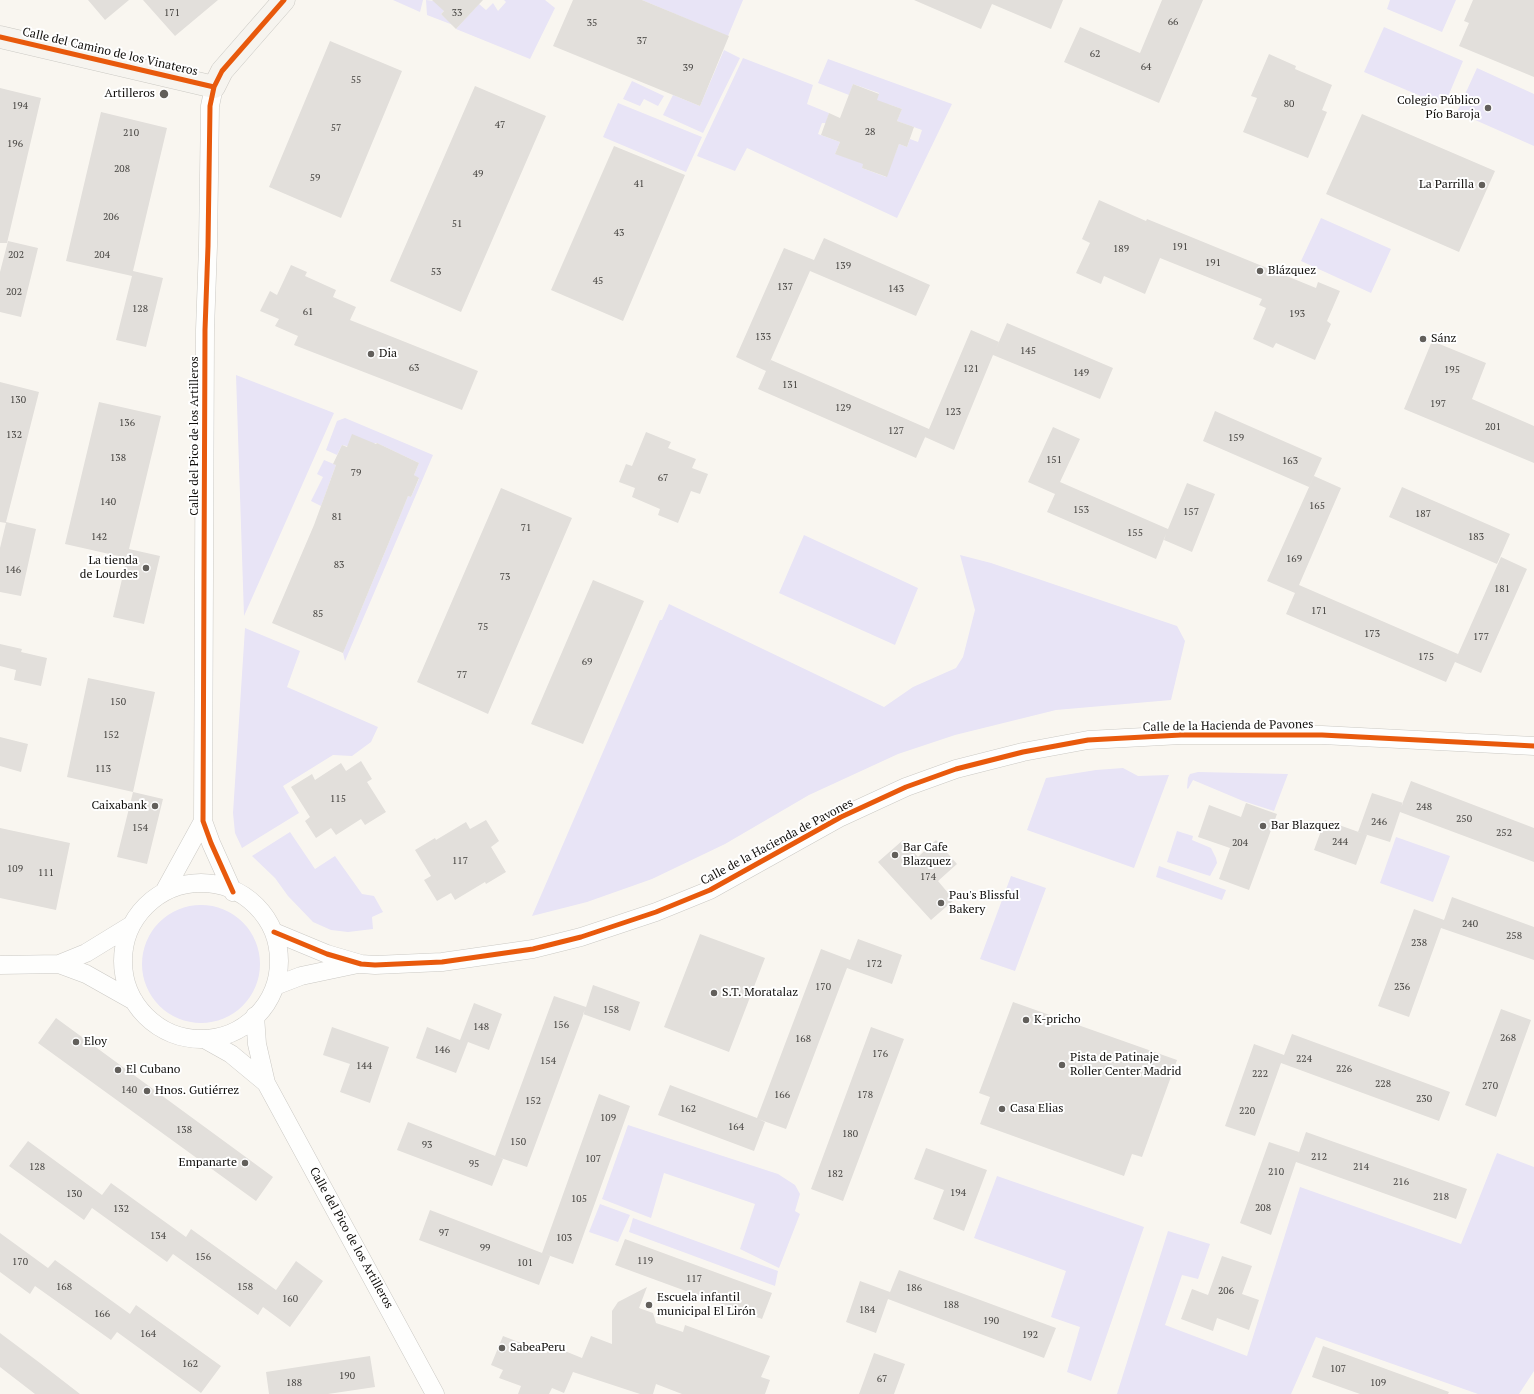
<!DOCTYPE html>
<html>
<head>
<meta charset="utf-8">
<style>
  body { margin:0 }
  canvas { display:block; background:#f9f6f0 }
</style>
</head>
<body>
<canvas width="1534" height="1394"></canvas>
<script>
const context = document.querySelector('canvas').getContext('2d');
context.lineJoin = 'round';
function fillPath(path, color) {
  context.fillStyle = color;
  context.fill(path, 'evenodd');
}
function shape(rows) {
  const path = new Path2D();
  for (const r of rows) {
    if (r.length === 3) {
      path.moveTo(r[0] + r[2], r[1]);
      path.arc(r[0], r[1], r[2], 0, 2 * Math.PI);
      continue;
    }
    path.moveTo(r[0], r[1]);
    for (let i = 2; i < r.length; i += 2) path.lineTo(r[i], r[i + 1]);
  }
  return path;
}
function strokePath(path, color, width, dash) {
  context.strokeStyle = color;
  context.lineWidth = width;
  context.lineCap = dash ? 'butt' : 'round';
  context.setLineDash(dash || []);
  context.stroke(path);
}
function drawText(font, color, halo, rows, align = 'center') {
  context.font = font + ' "PT Serif",serif';
  context.lineWidth = 4;
  context.setLineDash([]);
  context.textBaseline = 'middle';
  context.strokeStyle = halo;
  context.fillStyle = color;
  for (const [text, x, y, turn = 0] of rows) {
    context.save();
    context.translate(x, y);
    context.rotate((+turn || 0) * Math.PI / 180);
    context.textAlign = isNaN(turn) ? turn : align;
    if (halo) context.strokeText(text, 0, 0);
    context.fillText(text, 0, 0);
    context.restore();
  }
}
fillPath(shape([
  [393,0,423,0,420,12],
  [426,0,451,3,441,14,453,25,427,15],
  [504,0,545,0,555,8,530,59,456,29,479,4,486,10,493,3,498,11,506,2],
  [642,0,743,0,728,36],
  [1390,0,1456,0,1442,32,1387,9],
  [1384,27,1463,61,1444,106,1364,72],
  [724,50,740,58,703,133,663,115,673,95,700,106],
  [743,58,813,85,807,104,829,113,826,123,822,123,818,134,840,142,835,154,866,157,862,168,886,177,899,144,907,147,910,139,918,142,922,130,897,121,902,109,888,104,874,107,879,93,853,84,849,95,818,83,828,59,952,104,897,218,747,148,735,171,697,156],
  [1477,68,1534,94,1534,146,1457,112],
  [632,81,664,96,658,106,644,99,640,106,623,99],
  [618,103,702,137,686,172,603,137],
  [1321,218,1391,249,1371,293,1301,261],
  [236,375,334,413,244,616],
  [345,418,433,455,345,661,343,653,402,511,408,496,411,497,419,479,414,475,419,463,377,443,347,446,342,445,337,455,326,450,337,421],
  [324,460,336,465,321,506,311,501,323,477,317,474],
  [804,535,918,588,895,645,779,593],
  [960,555,991,563,1177,626,1185,641,1171,700,1056,710,955,735,898,754,809,795,725,844,652,879,587,902,532,916,660,620,662,620,669,604,884,707,913,687,956,668,963,657,975,610],
  [245,628,300,651,287,687,378,727,371,742,352,756,333,755,283,786,299,813,242,848,235,833,233,813],
  [1123,768,1138,776,1169,775,1134,868,1027,830,1046,778,1096,770],
  [1198,772,1288,774,1274,811,1243,801,1193,780,1188,789,1187,788,1188,778,1190,774],
  [1177,831,1193,836,1192,840,1211,848,1216,858,1217,863,1210,876,1167,862],
  [290,832,315,869,335,856,362,894,374,896,383,912,372,917,373,929,348,932,331,930,313,922,288,896,275,878,252,856],
  [1396,837,1450,856,1433,902,1380,883],
  [1159,866,1226,890,1222,900,1156,877],
  [1011,876,1046,888,1015,971,980,959],
  [201,964,59],
  [628,1125,778,1174,795,1185,800,1194,795,1211,800,1214,779,1268,740,1249,755,1204,664,1173,651,1218,602,1199],
  [1497,1153,1534,1167,1534,1371,1519,1394,1478,1394,1316,1337,1291,1394,1117,1394,1168,1231,1210,1244,1198,1279,1182,1275,1165,1325,1247,1356,1300,1187,1461,1244],
  [997,1176,1144,1227,1091,1381,1067,1372,1080,1327,1051,1317,1066,1271,974,1238],
  [600,1204,630,1215,618,1242,589,1232],
  [633,1218,778,1271,775,1286,629,1232]
]), '#e8e4f6');
fillPath(shape([
  [88,0,129,0,105,20],
  [143,0,218,0,175,36],
  [432,0,483,0,456,29,441,14,444,11],
  [573,0,642,0,729,36,700,106,553,46],
  [914,0,1063,0,1051,29,992,4,981,29],
  [1162,0,1203,0,1159,103,1064,62,1080,27,1140,53],
  [1473,0,1534,0,1534,77,1459,46,1469,23,1464,21],
  [330,41,402,71,341,218,269,187],
  [1269,54,1296,66,1295,69,1332,85,1322,110,1327,112,1308,158,1243,132,1257,98,1251,96],
  [853,84,879,94,877,100,902,109,897,121,914,127,907,147,899,144,887,177,862,168,863,164,835,154,840,142,821,135,829,113,840,118],
  [475,86,546,116,461,312,390,281],
  [0,88,41,98,7,243,0,243],
  [101,112,167,128,133,271,163,278,146,347,116,340,132,276,66,261],
  [1362,114,1495,171,1459,252,1326,194],
  [614,146,685,175,623,321,551,290],
  [1099,200,1146,221,1147,219,1316,288,1318,282,1340,291,1327,321,1331,324,1315,360,1276,343,1273,348,1253,339,1266,308,1259,305,1262,299,1160,258,1145,294,1104,276,1101,284,1076,273,1090,243,1082,239],
  [824,238,930,285,916,316,810,271,769,364,771,360,929,429,971,330,999,342,995,351,1007,323,1113,368,1100,399,993,355,954,450,925,437,926,435,916,458,758,389,766,371,736,357,784,248,814,260],
  [8,241,38,248,21,317,0,312,0,272],
  [291,265,307,272,305,276,336,290,333,297,356,307,350,320,478,371,462,410,294,345,298,336,275,326,279,319,260,311,270,291,277,295],
  [1432,341,1486,363,1472,399,1534,426,1534,463,1404,409],
  [0,382,39,392,6,522,36,529,21,596,0,592,0,548,6,523,0,522],
  [99,402,161,416,129,549,160,556,144,624,113,617,127,558,65,544],
  [1215,411,1322,458,1309,487,1203,441],
  [1053,427,1080,439,1060,482,1168,529,1187,483,1215,494,1192,552,1164,540,1166,534,1156,559,1047,512,1055,494,1028,482],
  [646,432,671,442,668,448,696,459,692,468,708,474,700,494,691,491,678,523,658,515,660,509,632,497,635,488,619,482,626,464,632,466],
  [352,434,376,444,377,443,419,463,414,475,419,478,411,497,408,496,402,511,343,653,272,623,314,525,336,465,333,464,342,445,347,447],
  [1314,476,1341,488,1299,585,1458,654,1455,661,1501,557,1527,569,1481,673,1455,662,1446,682,1286,614,1295,593,1267,581],
  [1402,487,1510,534,1497,564,1389,517],
  [501,488,572,518,488,714,417,682],
  [593,580,644,601,583,744,531,724],
  [0,644,22,649,21,652,47,658,41,686,14,680,16,670,0,666],
  [88,678,155,692,133,792,67,777],
  [0,737,28,744,21,772,0,766],
  [361,761,372,779,367,782,386,812,365,825,361,819,336,835,331,828,316,838,305,821,310,817,291,787,312,774,315,780,341,763,346,771],
  [1411,781,1534,828,1534,862,1400,812,1390,842,1358,832,1372,793,1403,803,1401,807],
  [133,792,163,799,147,864,117,857],
  [1246,803,1277,814,1249,890,1219,879,1230,848,1198,837,1209,805,1241,817],
  [486,820,499,841,491,847,506,872,486,884,485,882,455,900,451,893,437,901,424,880,431,876,415,850,435,838,436,840,466,822,470,829],
  [1325,820,1367,835,1356,865,1314,850],
  [0,828,70,843,56,910,0,898],
  [903,840,918,857,936,840,957,864,938,881,954,900,931,920,878,862],
  [1452,897,1534,927,1534,960,1441,928,1409,1017,1378,1006,1414,909,1444,920],
  [700,934,765,958,729,1052,664,1027],
  [858,939,902,955,892,984,847,968,786,1129,758,1119,765,1122,754,1151,658,1115,670,1085,757,1118,821,949,850,960],
  [593,985,640,1002,630,1031,583,1014,585,1010,527,1167,495,1156,554,996,586,1007],
  [1013,1002,1177,1060,1142,1157,1132,1154,1124,1176,980,1124,990,1097,979,1093],
  [474,1003,502,1014,489,1050,468,1042,456,1073,416,1058,427,1027,460,1040],
  [1501,1009,1531,1020,1496,1117,1465,1105],
  [56,1018,273,1177,256,1201,38,1043],
  [332,1027,389,1047,370,1103,340,1092,350,1064,323,1055],
  [871,1027,904,1039,843,1201,811,1189],
  [1292,1034,1450,1092,1439,1121,1281,1063,1255,1136,1225,1126,1254,1044,1284,1055],
  [599,1094,630,1106,573,1264,542,1253],
  [408,1122,503,1159,492,1186,397,1150],
  [1306,1132,1467,1189,1456,1219,1296,1162,1271,1235,1240,1223,1269,1142,1299,1152,1297,1158],
  [28,1141,102,1195,111,1183,186,1237,191,1229,276,1290,296,1261,323,1281,290,1327,263,1307,258,1315,173,1254,167,1262,92,1208,84,1220,9,1166],
  [926,1148,987,1170,964,1231,933,1219,944,1190,914,1179],
  [430,1210,550,1256,539,1285,419,1240],
  [0,1233,48,1268,55,1260,130,1314,136,1305,221,1366,201,1393,117,1332,111,1340,35,1286,30,1294,0,1272],
  [625,1239,772,1293,762,1319,615,1265],
  [1222,1256,1252,1266,1242,1294,1259,1300,1249,1330,1217,1318,1213,1331,1181,1319,1192,1289,1208,1295],
  [899,1270,1056,1328,1044,1358,888,1299,876,1333,846,1322,860,1281,890,1292,888,1297],
  [647,1287,639,1308,653,1313,656,1323,683,1332,685,1325,770,1356,761,1377,770,1380,765,1394,682,1394,656,1384,653,1394,640,1394,573,1372,564,1393,552,1388,549,1394,518,1394,521,1386,499,1378,503,1370,491,1365,503,1336,547,1353,550,1345,582,1358,591,1336,612,1344,612,1311,618,1302],
  [0,1333,40,1363,80,1394,35,1394,0,1367],
  [1323,1346,1449,1392,1448,1394,1360,1394,1312,1377],
  [874,1353,905,1364,894,1394,859,1394],
  [370,1356,375,1387,328,1394,269,1394,266,1372]
]), '#e2dfdb');
const street = shape([
  [214,87,210,106,208,246,205,330,203,821,211,843,233,892],
  [201,961,78],
  [164,892,203,821],
  [274,932,327,954,361,964,375,965,442,962,533,949,581,937,656,912,710,890,841,817,906,787,956,769,1023,752,1088,740,1181,735,1322,735,1534,746],
  [59,964,86,953,130,926],
  [0,965,59,964,86,974,134,1001],
  [275,986,301,976,358,964],
  [255,1016,257,1044,266,1083,435,1394],
  [206,1040,231,1054,266,1083]
]);
const secondary = shape([
  [0,37,214,87,222,71,284,0]
]);
strokePath(street, '#cbc9c4', 19);
strokePath(secondary, '#cbc9c4', 23);
strokePath(street, '#fefefd', 18);
strokePath(secondary, '#f6f4ef', 22);
strokePath(shape([
  [0,37,214,87],
  [233,892,211,843,203,821,205,330,208,246,210,106,214,87,222,71,284,0],
  [274,932,327,954,361,964,375,965,442,962,533,949,581,937,656,912,710,890,841,817,906,787,956,769,1023,752,1088,740,1181,735,1322,735,1534,746]
]), '#e8590c', 5);
for (const [x, y, r, color] of [
  [164,94,5,"#625f5b"],
  [1488,108,4,"#625f5b"],
  [1482,185,4,"#625f5b"],
  [1260,271,4,"#625f5b"],
  [1423,339,4,"#625f5b"],
  [371,354,4,"#625f5b"],
  [146,568,4,"#625f5b"],
  [155,806,4,"#625f5b"],
  [1263,826,4,"#625f5b"],
  [895,855,4,"#625f5b"],
  [941,903,4,"#625f5b"],
  [714,993,4,"#625f5b"],
  [1026,1020,4,"#625f5b"],
  [76,1042,4,"#625f5b"],
  [1062,1065,4,"#625f5b"],
  [118,1070,4,"#625f5b"],
  [147,1091,4,"#625f5b"],
  [1002,1109,4,"#625f5b"],
  [245,1163,4,"#625f5b"],
  [649,1305,4,"#625f5b"],
  [502,1348,4,"#625f5b"]
]) {
  const dot = new Path2D();
  dot.arc(x, y, r, 0, 2 * Math.PI);
  context.fillStyle = color;
  context.fill(dot);
  strokePath(dot, '#fff', 1.5);
}
drawText('10px', '#44423f', null, [
  ["171",172,13],
  ["33",457,13],
  ["66",1173,22],
  ["35",592,23],
  ["37",642,41],
  ["62",1095,54],
  ["64",1146,67],
  ["39",688,68],
  ["55",356,80],
  ["80",1289,104],
  ["194",20,106],
  ["47",500,125],
  ["57",336,128],
  ["28",870,132],
  ["210",131,133],
  ["196",15,144],
  ["208",122,169],
  ["49",478,174],
  ["59",315,178],
  ["41",639,184],
  ["206",111,217],
  ["51",457,224],
  ["43",619,233],
  ["191",1180,247],
  ["189",1121,249],
  ["202",16,255],
  ["204",102,255],
  ["191",1213,263],
  ["139",843,266],
  ["53",436,272],
  ["45",598,281],
  ["137",785,287],
  ["143",896,289],
  ["202",14,292],
  ["128",140,309],
  ["61",308,312],
  ["193",1297,314],
  ["133",763,337],
  ["145",1028,351],
  ["63",414,368],
  ["121",971,369],
  ["195",1452,370],
  ["149",1081,373],
  ["131",790,385],
  ["130",18,400],
  ["197",1438,404],
  ["129",843,408],
  ["123",953,412],
  ["136",127,423],
  ["201",1493,427],
  ["127",896,431],
  ["132",14,435],
  ["159",1236,438],
  ["138",118,458],
  ["151",1054,460],
  ["163",1290,461],
  ["79",356,473],
  ["67",663,478],
  ["140",108,502],
  ["165",1317,506],
  ["153",1081,510],
  ["157",1191,512],
  ["187",1423,514],
  ["81",337,517],
  ["71",526,528],
  ["155",1135,533],
  ["142",99,537],
  ["183",1476,537],
  ["169",1294,559],
  ["83",339,565],
  ["146",13,570],
  ["73",505,577],
  ["181",1502,589],
  ["171",1319,611],
  ["85",318,614],
  ["75",483,627],
  ["173",1372,634],
  ["177",1481,637],
  ["175",1426,657],
  ["69",587,662],
  ["77",462,675],
  ["150",118,702],
  ["152",111,735],
  ["113",103,769],
  ["115",338,799],
  ["248",1424,807],
  ["250",1464,819],
  ["246",1379,822],
  ["154",140,828],
  ["252",1504,833],
  ["244",1340,842],
  ["204",1240,843],
  ["117",460,861],
  ["109",15,869],
  ["111",46,873],
  ["174",928,877],
  ["240",1470,924],
  ["258",1514,936],
  ["238",1419,943],
  ["172",874,964],
  ["170",823,987],
  ["236",1402,987],
  ["158",611,1010],
  ["156",561,1025],
  ["148",481,1027],
  ["268",1508,1038],
  ["168",803,1039],
  ["146",442,1050],
  ["176",880,1054],
  ["224",1304,1059],
  ["154",548,1061],
  ["144",364,1066],
  ["226",1344,1069],
  ["222",1260,1074],
  ["228",1383,1084],
  ["270",1490,1086],
  ["140",129,1090],
  ["166",782,1095],
  ["178",865,1095],
  ["230",1424,1099],
  ["152",533,1101],
  ["162",688,1109],
  ["220",1247,1111],
  ["109",608,1118],
  ["164",736,1127],
  ["138",184,1130],
  ["180",850,1134],
  ["150",518,1142],
  ["93",427,1145],
  ["212",1319,1157],
  ["107",593,1159],
  ["95",474,1164],
  ["128",37,1167],
  ["214",1361,1167],
  ["210",1276,1172],
  ["182",835,1174],
  ["216",1401,1182],
  ["194",958,1193],
  ["130",74,1194],
  ["218",1441,1197],
  ["105",579,1199],
  ["208",1263,1208],
  ["132",121,1209],
  ["97",444,1233],
  ["134",158,1236],
  ["103",564,1238],
  ["99",485,1248],
  ["156",203,1257],
  ["119",645,1261],
  ["170",20,1262],
  ["101",525,1263],
  ["117",694,1279],
  ["168",64,1287],
  ["158",245,1287],
  ["186",914,1288],
  ["206",1226,1291],
  ["160",290,1299],
  ["188",951,1305],
  ["184",867,1310],
  ["166",102,1314],
  ["190",991,1321],
  ["164",148,1334],
  ["192",1030,1335],
  ["162",190,1364],
  ["107",1338,1369],
  ["190",347,1376],
  ["67",882,1379],
  ["188",294,1383],
  ["109",1378,1383]
]);
drawText('12px', '#100e0b', '#fff', [
  ["Calle del Camino de los Vinateros",110,52,13],
  ["Calle del Pico de los Artilleros",195,436,-90],
  ["Calle de la Hacienda de Pavones",1228,726,-1],
  ["Calle de la Hacienda de Pavones",777,842,-28],
  ["Calle del Pico de los Artilleros",351,1238,61]
]);
drawText('12px', '#100e0b', '#fff', [
  ["Artilleros",155,94,"right"],
  ["Colegio Público",1480,101,"right"],
  ["Pío Baroja",1480,115,"right"],
  ["La Parrilla",1474,185,"right"],
  ["Blázquez",1268,271],
  ["Sánz",1431,339],
  ["Dia",379,354],
  ["La tienda",138,561,"right"],
  ["de Lourdes",138,575,"right"],
  ["Caixabank",147,806,"right"],
  ["Bar Blazquez",1271,826],
  ["Bar Cafe",903,848],
  ["Blazquez",903,862],
  ["Pau's Blissful",949,896],
  ["Bakery",949,910],
  ["S.T. Moratalaz",722,993],
  ["K-pricho",1034,1020],
  ["Eloy",84,1042],
  ["Pista de Patinaje",1070,1058],
  ["Roller Center Madrid",1070,1072],
  ["El Cubano",126,1070],
  ["Hnos. Gutiérrez",155,1091],
  ["Casa Elias",1010,1109],
  ["Empanarte",237,1163,"right"],
  ["Escuela infantil",657,1298],
  ["municipal El Lirón",657,1312],
  ["SabeaPeru",510,1348]
], 'left');
</script>
</body>
</html>
